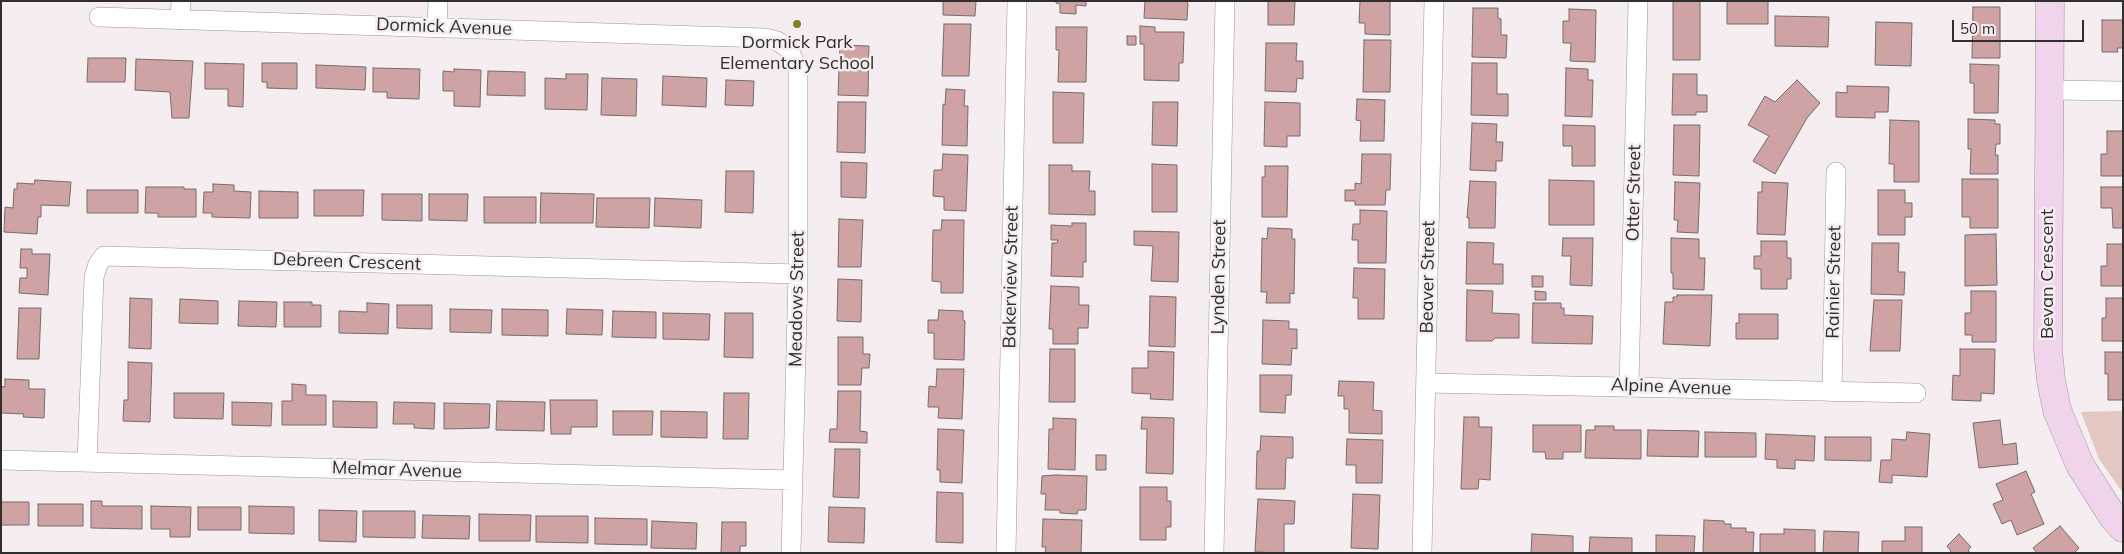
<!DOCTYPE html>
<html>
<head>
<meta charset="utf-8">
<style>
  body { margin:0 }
  #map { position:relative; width:2124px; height:554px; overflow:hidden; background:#f5edf0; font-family:Mulish,sans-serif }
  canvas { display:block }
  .frame { position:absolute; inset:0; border:2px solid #312e2f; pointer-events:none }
  .scale { position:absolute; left:1952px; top:20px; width:132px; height:22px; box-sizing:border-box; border:2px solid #312e2f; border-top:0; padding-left:6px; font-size:15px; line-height:18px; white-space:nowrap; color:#312e2f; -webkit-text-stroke:4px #f5edf0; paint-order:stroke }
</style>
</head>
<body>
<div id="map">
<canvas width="2124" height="554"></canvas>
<div class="frame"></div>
<div class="scale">50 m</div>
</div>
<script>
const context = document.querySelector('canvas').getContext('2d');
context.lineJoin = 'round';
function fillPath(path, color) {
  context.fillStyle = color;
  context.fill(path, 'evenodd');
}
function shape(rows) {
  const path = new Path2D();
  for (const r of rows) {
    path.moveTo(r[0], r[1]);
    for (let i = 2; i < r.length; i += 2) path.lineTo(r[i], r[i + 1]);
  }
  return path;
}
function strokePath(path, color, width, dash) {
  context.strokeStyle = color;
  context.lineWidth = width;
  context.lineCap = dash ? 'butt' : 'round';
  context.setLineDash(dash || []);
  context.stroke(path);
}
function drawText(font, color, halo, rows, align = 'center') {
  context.font = font + ' Mulish,sans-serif';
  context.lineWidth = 5;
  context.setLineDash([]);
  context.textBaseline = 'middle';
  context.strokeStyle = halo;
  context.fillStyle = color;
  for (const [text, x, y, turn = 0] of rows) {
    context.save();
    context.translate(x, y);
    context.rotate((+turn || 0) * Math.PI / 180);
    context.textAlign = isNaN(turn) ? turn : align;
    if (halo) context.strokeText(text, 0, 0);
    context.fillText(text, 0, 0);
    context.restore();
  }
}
fillPath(shape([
  [2123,411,2123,493,2099,459,2081,412]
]), '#e2c8c0');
const building = shape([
  [943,1,976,1,975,16,943,15,943,1],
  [1056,1,1086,1,1086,6,1076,5,1076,14,1060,13,1060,4,1056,3,1056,1],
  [1145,1,1185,1,1188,3,1187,20,1144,18,1145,1],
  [1268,1,1295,1,1294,25,1268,25,1268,1],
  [1360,1,1390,1,1390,35,1365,34,1365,23,1359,23,1360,1],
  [1673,1,1700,1,1700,60,1673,60,1673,1],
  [1727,1,1768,1,1768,24,1727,24,1727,1],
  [1973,7,2000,7,2000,58,1972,58,1973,7],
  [1473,8,1498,8,1498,18,1501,19,1501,35,1507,35,1506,58,1472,57,1473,8],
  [1569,9,1596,10,1595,62,1570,61,1571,43,1563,43,1563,21,1569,21,1569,9],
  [1775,16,1829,17,1828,47,1775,46,1775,16],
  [2102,20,2123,20,2123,48,2117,48,2118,52,2102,52,2102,20],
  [1876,22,1912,23,1911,66,1875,65,1876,22],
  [944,24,971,24,969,76,942,76,944,24],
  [1140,26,1155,27,1155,32,1184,32,1183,63,1179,63,1179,81,1144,80,1144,44,1140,44,1140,26],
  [1056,27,1087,27,1086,82,1058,82,1059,50,1056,50,1056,27],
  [1127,36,1136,36,1136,45,1127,45,1127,36],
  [1364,40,1391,40,1390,92,1363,92,1364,40],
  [1266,43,1297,43,1296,61,1303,61,1303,79,1297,78,1296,92,1265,91,1266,43],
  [840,45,869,46,868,96,838,95,840,45],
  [88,58,126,58,125,82,87,82,88,58],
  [136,59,193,61,189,118,172,118,170,92,135,90,136,59],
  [205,63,244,64,243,107,228,106,228,89,205,89,205,63],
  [262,63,297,63,297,89,267,88,267,82,262,82,262,63],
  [1472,63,1497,63,1497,94,1508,94,1508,116,1471,115,1472,63],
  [1970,64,1999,65,1998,113,1974,113,1974,83,1970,83,1970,64],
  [316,65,366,67,365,90,316,88,316,65],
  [373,68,420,69,419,99,387,98,387,92,373,92,373,68],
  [1566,68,1588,69,1588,80,1593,80,1592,117,1565,116,1566,68],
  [454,69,481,70,480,107,454,106,454,91,443,91,443,71,454,72,454,69],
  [488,71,525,72,525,96,487,95,488,71],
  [566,74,588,74,587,110,545,109,545,78,566,79,566,74],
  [1673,74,1697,74,1697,95,1707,95,1707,112,1696,112,1696,115,1672,115,1673,74],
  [663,76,707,78,706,107,662,105,663,76],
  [602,78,637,79,636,116,601,115,602,78],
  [726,80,754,81,753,106,725,105,726,80],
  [1797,80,1820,103,1807,118,1775,174,1753,161,1769,136,1748,125,1765,96,1775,102,1797,80],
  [1847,86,1889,87,1888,112,1875,112,1875,118,1836,117,1836,92,1847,93,1847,86],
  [946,89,965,90,964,106,968,106,967,146,942,145,943,104,945,105,946,89],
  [1053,92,1084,93,1083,143,1053,143,1053,92],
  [1357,99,1385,100,1384,141,1360,141,1361,121,1356,120,1357,99],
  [838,102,866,102,865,153,837,152,838,102],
  [1153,102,1178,102,1177,146,1152,145,1153,102],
  [1265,102,1300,103,1300,136,1287,136,1287,147,1264,146,1265,102],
  [1968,119,1995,120,1995,124,2000,124,2000,144,1996,144,1995,155,1998,155,1998,174,1970,174,1971,149,1968,149,1968,119],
  [1890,120,1919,121,1919,182,1894,182,1894,164,1889,164,1890,120],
  [1472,123,1497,124,1496,142,1503,142,1502,161,1496,161,1496,171,1470,170,1472,123],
  [1563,125,1595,126,1595,166,1572,166,1572,146,1563,146,1563,125],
  [1674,125,1700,125,1699,176,1673,175,1674,125],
  [2107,131,2123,131,2123,176,2101,176,2101,154,2107,154,2107,131],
  [943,154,968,155,966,211,944,210,944,197,933,196,934,170,942,170,943,154],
  [1362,154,1391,154,1390,190,1386,190,1385,205,1355,205,1355,201,1345,201,1345,190,1355,190,1355,183,1361,184,1362,154],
  [841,162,867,163,866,198,841,197,841,162],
  [1152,164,1177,165,1177,212,1152,212,1152,164],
  [1049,165,1072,165,1072,171,1090,171,1089,191,1095,191,1095,215,1049,214,1049,165],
  [1265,166,1288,166,1287,217,1262,217,1262,177,1265,177,1265,166],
  [726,171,754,171,753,213,725,212,726,171],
  [1962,179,1998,179,1998,228,1970,228,1970,217,1962,217,1962,179],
  [35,180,71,182,69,206,41,205,41,217,38,217,37,234,4,232,5,207,13,208,14,189,17,189,17,183,34,184,35,180],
  [1549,180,1594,181,1594,225,1549,225,1549,180],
  [1470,181,1496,182,1495,228,1469,228,1469,218,1467,218,1470,181],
  [1675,182,1700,183,1698,233,1677,232,1678,220,1674,220,1675,182],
  [1762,182,1788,183,1785,235,1757,234,1758,192,1762,192,1762,182],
  [213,184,234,185,234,191,251,192,250,218,212,217,212,213,203,213,204,192,213,192,213,184],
  [146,187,184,187,184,189,196,189,196,217,158,217,158,213,145,213,146,187],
  [2101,187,2123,187,2123,228,2113,228,2112,208,2101,208,2101,187],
  [87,190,138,190,138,213,87,213,87,190],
  [314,190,364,190,363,216,314,216,314,190],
  [1878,190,1905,190,1905,203,1912,203,1912,217,1905,217,1905,235,1878,235,1878,190],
  [259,191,298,192,298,218,259,218,259,191],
  [541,193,594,194,593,223,540,223,541,193],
  [382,194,422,194,422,221,382,220,382,194],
  [429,194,468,194,467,221,429,220,429,194],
  [484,197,536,197,536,223,484,223,484,197],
  [597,198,650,198,649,228,596,227,597,198],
  [655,198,702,200,701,228,654,226,655,198],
  [1360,210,1387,211,1386,263,1358,263,1358,240,1352,240,1353,224,1360,224,1360,210],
  [839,219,863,220,861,267,838,267,839,219],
  [942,220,964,220,963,293,941,293,941,282,932,281,933,230,941,230,942,220],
  [1072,223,1086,223,1086,262,1083,262,1083,277,1051,276,1052,243,1057,243,1058,240,1051,240,1051,225,1072,226,1072,223],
  [1268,228,1292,229,1292,239,1295,239,1294,294,1290,293,1290,303,1266,303,1267,292,1261,292,1262,238,1267,239,1268,228],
  [1134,231,1179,232,1178,282,1151,281,1153,246,1134,245,1134,231],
  [1996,234,1997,285,1965,286,1965,235,1996,234],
  [1563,238,1593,238,1592,286,1570,285,1571,256,1562,256,1563,238],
  [1671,238,1699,239,1699,258,1705,258,1704,290,1673,289,1673,273,1671,273,1671,238],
  [1761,241,1787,241,1787,258,1791,258,1791,279,1787,279,1787,289,1761,289,1761,269,1754,269,1754,256,1761,256,1761,241],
  [1467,242,1494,243,1493,264,1503,264,1503,284,1466,284,1467,242],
  [1872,243,1899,243,1898,272,1905,272,1904,295,1871,294,1872,243],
  [2107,244,2123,244,2123,286,2101,286,2101,266,2107,266,2107,244],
  [21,249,32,249,32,254,50,254,48,295,19,293,20,278,27,278,27,268,20,268,21,249],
  [1354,268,1385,269,1384,319,1358,319,1358,298,1353,298,1354,268],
  [1532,276,1543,276,1543,287,1532,287,1532,276],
  [838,279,862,280,861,322,837,321,838,279],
  [1051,286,1079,287,1079,305,1089,305,1088,328,1078,328,1078,344,1053,344,1053,329,1049,329,1051,286],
  [1467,290,1493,291,1492,313,1519,314,1519,338,1495,338,1492,341,1466,341,1467,290],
  [1535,291,1546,292,1546,300,1535,300,1535,291],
  [1971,291,1996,291,1996,342,1972,342,1972,335,1965,335,1965,313,1971,313,1971,291],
  [1677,295,1712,295,1710,346,1663,344,1665,302,1673,302,1673,297,1677,297,1677,295],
  [1150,296,1176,297,1175,347,1149,346,1150,296],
  [130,298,152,299,151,349,129,348,130,298],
  [2106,298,2123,298,2123,341,2102,341,2102,318,2106,318,2106,298],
  [180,299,218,301,218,324,179,323,180,299],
  [1874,300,1902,300,1900,351,1870,351,1874,300],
  [239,301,277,302,276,327,238,326,239,301],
  [284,302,312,302,312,305,321,305,321,327,284,327,284,302],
  [367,303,389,304,388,334,339,333,339,311,367,312,367,303],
  [1533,303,1561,303,1561,308,1564,308,1564,315,1593,316,1592,344,1532,343,1533,303],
  [397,305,432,305,432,329,397,328,397,305],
  [19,308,41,308,39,359,17,359,19,308],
  [450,309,492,310,491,333,450,332,450,309],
  [502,309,548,310,548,336,502,335,502,309],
  [567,309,603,310,602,335,566,334,567,309],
  [939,310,963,311,963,320,965,321,964,360,934,359,934,333,928,333,928,320,938,320,939,310],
  [613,311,656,312,656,338,612,337,613,311],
  [663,313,710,314,709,340,663,339,663,313],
  [725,313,753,313,753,358,724,357,725,313],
  [1739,314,1778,314,1778,339,1736,339,1736,323,1739,323,1739,314],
  [1263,320,1289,321,1289,329,1297,329,1297,349,1292,348,1291,365,1262,364,1263,320],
  [838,337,863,337,863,354,870,354,869,368,862,368,861,385,838,385,838,337],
  [1050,349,1075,349,1075,402,1049,402,1050,349],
  [1960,349,1995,349,1994,394,1981,393,1981,401,1952,400,1953,375,1960,376,1960,349],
  [1148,351,1174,352,1173,400,1150,399,1151,394,1132,393,1132,368,1148,368,1148,351],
  [2105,352,2123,352,2123,400,2108,400,2108,374,2105,374,2105,352],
  [128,362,152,363,150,422,123,421,124,400,128,400,128,362],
  [937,369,964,369,962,419,938,418,939,407,928,407,929,386,936,387,937,369],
  [1260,375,1292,375,1291,395,1286,395,1285,413,1260,412,1260,375],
  [5,379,29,380,29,389,45,389,44,418,23,417,24,414,1,413,1,386,5,387,5,379],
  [1339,381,1374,382,1373,410,1382,411,1382,434,1349,433,1349,409,1344,409,1344,396,1338,396,1339,381],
  [292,384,306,385,306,395,326,395,326,425,282,425,282,401,292,401,292,384],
  [838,391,861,391,860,431,867,432,867,443,829,442,830,429,837,429,838,391],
  [174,393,224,393,223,419,174,418,174,393],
  [724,393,749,393,748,439,723,439,724,393],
  [550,400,597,400,597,427,571,427,571,434,551,434,550,400],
  [333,401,377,402,377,428,333,427,333,401],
  [497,401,545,402,544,431,496,430,497,401],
  [232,402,272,403,271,426,232,425,232,402],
  [394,402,435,403,434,429,414,428,414,424,393,424,394,402],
  [444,403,490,404,489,428,444,429,444,403],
  [613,411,653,411,652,435,613,435,613,411],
  [661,411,707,412,707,438,661,437,661,411],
  [1142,417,1174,418,1173,474,1146,473,1147,429,1141,429,1142,417],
  [1464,417,1479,417,1479,427,1492,427,1490,480,1479,479,1478,489,1461,489,1464,417],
  [1053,418,1076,419,1075,470,1048,469,1049,429,1053,429,1053,418],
  [2000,420,2003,445,2016,443,2018,464,1979,468,1973,423,2000,420],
  [1533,425,1581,425,1581,452,1563,452,1563,459,1546,459,1545,452,1533,452,1533,425],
  [1595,426,1614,426,1614,430,1641,430,1641,459,1585,458,1586,430,1595,430,1595,426],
  [938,429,964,430,962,483,940,482,940,470,937,470,938,429],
  [1648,430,1699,431,1698,457,1647,456,1648,430],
  [1705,432,1756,433,1756,457,1705,457,1705,432],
  [1907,432,1930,434,1927,477,1892,475,1892,483,1879,482,1881,460,1891,460,1892,439,1906,440,1907,432],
  [1766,434,1815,436,1814,461,1795,460,1795,469,1777,468,1777,460,1765,459,1766,434],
  [1261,436,1293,437,1293,458,1286,458,1285,489,1256,489,1257,451,1260,451,1261,436],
  [1825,437,1871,437,1871,461,1825,460,1825,437],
  [1347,439,1383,440,1382,483,1356,483,1356,465,1346,465,1347,439],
  [835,449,860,449,859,498,833,497,835,449],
  [1096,455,1106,455,1106,470,1096,470,1096,455],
  [2026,471,2035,492,2031,494,2044,524,2017,535,2011,520,2002,524,1993,504,2003,500,1996,484,2026,471],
  [1056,475,1087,476,1086,510,1078,510,1077,514,1060,513,1060,510,1045,510,1046,494,1041,494,1042,476,1056,475],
  [1140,487,1167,487,1167,501,1171,501,1171,527,1166,527,1166,540,1140,540,1140,487],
  [937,492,963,493,963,543,936,542,937,492],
  [1353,494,1380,495,1378,549,1351,548,1353,494],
  [1258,499,1295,501,1294,524,1284,524,1284,553,1255,552,1258,499],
  [91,501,102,501,102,506,142,506,142,529,91,528,91,501],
  [1,502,29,502,29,525,1,525,1,502],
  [38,504,83,504,83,526,38,526,38,504],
  [151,506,191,507,190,537,170,537,170,529,151,529,151,506],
  [249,506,294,507,294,534,249,533,249,506],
  [198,507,241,507,241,530,198,530,198,507],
  [829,507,865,508,864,543,828,542,829,507],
  [319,510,357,511,356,542,319,541,319,510],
  [363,511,415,511,415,538,363,537,363,511],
  [479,514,531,515,530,541,479,541,479,514],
  [423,515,470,516,469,539,422,538,423,515],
  [536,516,588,516,588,543,536,542,536,516],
  [595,518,647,519,647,545,595,544,595,518],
  [1043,519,1082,520,1081,553,1045,553,1046,547,1042,547,1043,519],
  [1704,520,1724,521,1724,524,1731,524,1731,528,1746,528,1746,532,1754,532,1753,553,1703,553,1704,520],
  [652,521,697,523,696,549,651,548,652,521],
  [722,522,746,522,746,546,740,546,740,553,721,553,722,522],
  [2060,526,2079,548,2074,553,2037,553,2033,548,2060,526],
  [1905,527,1922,527,1922,553,1882,553,1882,541,1905,541,1905,527],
  [1784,529,1815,530,1815,553,1760,553,1760,534,1784,534,1784,529],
  [1824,531,1859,532,1858,553,1823,553,1824,531],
  [1532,534,1573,536,1573,553,1531,553,1532,534],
  [1959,534,1971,547,1968,550,1970,553,1949,553,1951,551,1947,546,1959,534],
  [1656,535,1695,536,1694,553,1656,553,1656,535],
  [1590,537,1632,538,1632,553,1589,553,1590,537]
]);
fillPath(building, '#cfa3a4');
strokePath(building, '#746c6c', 1);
const street = shape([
  [99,17,765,38,777,41,788,48,798,69,798,274,791,553],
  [180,20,181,1],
  [437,27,438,1],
  [2050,90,2123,91],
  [1426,383,1916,393],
  [1629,386,1638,1],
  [1832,392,1836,172],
  [1,460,793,480],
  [87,462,94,277,98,264,104,256,798,274],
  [1006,553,1017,1],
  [1214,553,1225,1],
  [1422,553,1434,1]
]);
const secondary = shape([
  [2050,1,2048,350,2051,380,2057,410,2080,465,2113,517,2123,528]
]);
strokePath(street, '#9b9396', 20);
strokePath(secondary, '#9b9396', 29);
strokePath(street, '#fff', 19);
strokePath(secondary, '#f0d4ec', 28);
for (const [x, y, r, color] of [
  [797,24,5,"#857f26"]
]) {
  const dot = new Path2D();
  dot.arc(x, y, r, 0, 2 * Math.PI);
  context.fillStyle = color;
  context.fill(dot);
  strokePath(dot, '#f5edf0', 2);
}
drawText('18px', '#312e2f', '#f5edf0', [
  ["Dormick Avenue",444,27,2],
  ["Otter Street",1634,193,-89],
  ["Debreen Crescent",347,262,2],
  ["Bevan Crescent",2048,274,-90],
  ["Bakerview Street",1011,277,-89],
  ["Lynden Street",1219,277,-89],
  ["Beaver Street",1428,277,-89],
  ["Rainier Street",1834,282,-89],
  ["Meadows Street",797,299,-89],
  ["Alpine Avenue",1671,387,2],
  ["Melmar Avenue",397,470,2]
]);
drawText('18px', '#312e2f', '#f5edf0', [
  ["Dormick Park",797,43],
  ["Elementary School",797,64]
]);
</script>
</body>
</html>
